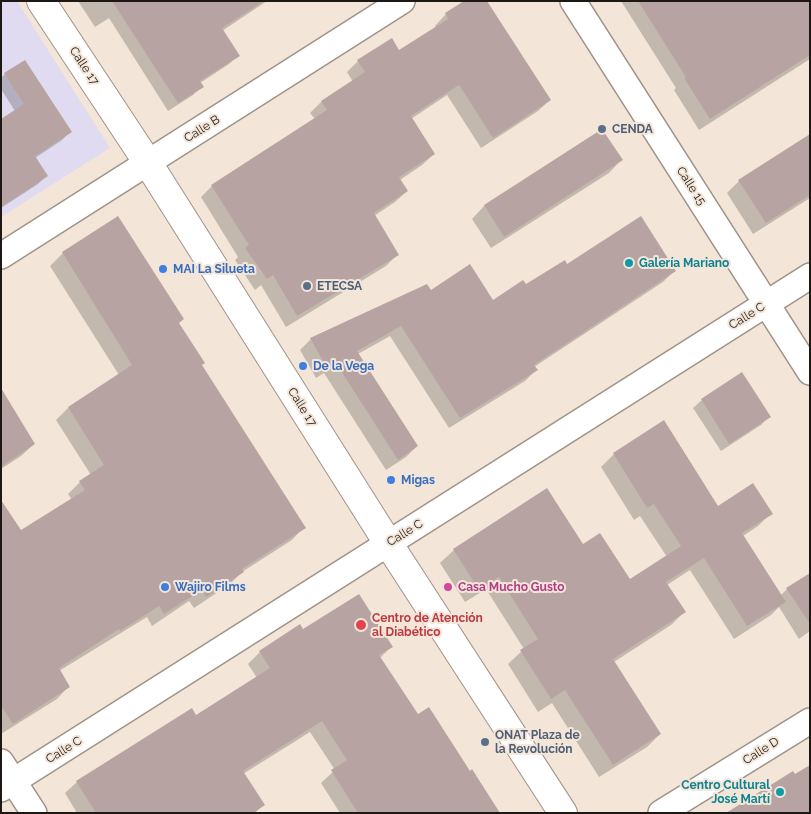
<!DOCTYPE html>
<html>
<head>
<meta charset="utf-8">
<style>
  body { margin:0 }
  #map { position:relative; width:811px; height:814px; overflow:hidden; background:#f3e6d9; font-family:Raleway,sans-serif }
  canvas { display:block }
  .frame { position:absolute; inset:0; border:2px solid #1d1814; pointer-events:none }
</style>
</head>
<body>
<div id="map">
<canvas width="811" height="814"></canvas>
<div class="frame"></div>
</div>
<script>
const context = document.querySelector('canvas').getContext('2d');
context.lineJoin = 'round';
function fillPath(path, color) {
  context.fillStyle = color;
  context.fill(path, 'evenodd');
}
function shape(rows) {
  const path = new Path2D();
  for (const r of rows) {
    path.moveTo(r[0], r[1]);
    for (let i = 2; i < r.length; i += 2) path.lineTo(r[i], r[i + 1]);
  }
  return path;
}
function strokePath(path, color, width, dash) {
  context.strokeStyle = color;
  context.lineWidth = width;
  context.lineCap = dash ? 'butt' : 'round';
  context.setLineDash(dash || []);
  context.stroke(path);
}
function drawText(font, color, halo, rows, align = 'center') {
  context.font = font + ' Raleway,sans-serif';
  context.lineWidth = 4;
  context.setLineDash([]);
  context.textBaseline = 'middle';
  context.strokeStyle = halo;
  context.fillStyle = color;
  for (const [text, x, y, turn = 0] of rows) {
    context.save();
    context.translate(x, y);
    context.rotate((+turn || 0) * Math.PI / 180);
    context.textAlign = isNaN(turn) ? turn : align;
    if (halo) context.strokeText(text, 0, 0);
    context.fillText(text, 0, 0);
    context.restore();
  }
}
fillPath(shape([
  [1,1,17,1,110,148,1,217]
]), '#e0dbf0');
fillPath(shape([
  [78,1,267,1,222,31,238,55,229,64,200,83,202,86,193,95,168,111,109,18,95,27],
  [621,1,810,1,810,59,699,130,674,90,676,88],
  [446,14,550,100,538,111,481,148,447,95,411,119,434,154,422,165,400,180,407,191,395,202,374,216,397,255,386,266,286,327,261,285,255,290,235,260,238,257,201,197,212,186,315,119,310,113,322,101,353,82,347,72,358,61,399,52,436,28,435,26],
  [5,74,70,132,62,140,35,158,46,176,38,184,1,208,1,121,15,111,1,89,1,78],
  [602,130,621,160,609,173,491,248,472,219,484,206],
  [810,135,810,198,753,234,727,193,739,181],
  [117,218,201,366,304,527,292,540,242,572,230,584,194,608,189,601,152,626,147,617,59,671,69,686,57,699,1,734,1,502,21,532,72,500,68,494,80,482,91,475,56,420,68,408,119,375,50,266,63,253],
  [567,265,674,271,663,282,534,367,536,370,525,381,449,428,390,336,358,354,417,446,406,457,386,470,324,373,316,378,300,350,311,339,430,292,492,302],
  [1,390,34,444,21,456,1,469],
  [702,400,769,416,761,425,721,451,693,408],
  [663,422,718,508,771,513,758,526,743,536,780,596,787,589,810,574,810,631,799,639,779,607,771,615,734,639,690,570,667,585,684,612,671,625,614,662,660,734,647,747,599,777,552,703,538,712,508,664,524,649,486,589,465,602,440,563,454,550,547,490,583,546,630,581,667,557,640,516,634,520,601,467,614,454],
  [300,626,303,631,391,647,380,658,418,716,469,772,498,813,340,813,321,783,335,770,310,732,243,774,263,805,255,813,77,813,65,793,77,782,196,717,257,678,248,664,260,652]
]), '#0003');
fillPath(shape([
  [112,1,264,1,222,28,240,56,200,81,204,87,178,103],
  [464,1,487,1,551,100,493,138,459,85,411,116,435,154,399,177,408,191,374,213,399,255,297,316,273,275,267,279,245,248,249,245,211,185,327,110,321,101,365,72,357,60,392,38,399,50,448,19,445,13],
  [638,1,810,1,810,55,710,119,684,78,686,77],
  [25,60,72,132,35,156,48,176,1,207,1,119,24,104,4,73],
  [602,129,623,160,504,237,484,205],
  [810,134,810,195,766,223,738,180],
  [118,216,184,319,179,323,205,363,202,365,306,528,242,569,244,572,206,597,202,590,164,614,159,606,120,631,119,629,59,668,70,687,13,724,1,706,1,500,21,530,85,490,79,481,104,465,68,407,132,365,62,252],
  [641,216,676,271,534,365,538,370,460,418,401,326,357,351,418,446,398,460,336,363,327,368,310,338,427,284,431,290,470,264,493,300,523,280,526,284,565,260,567,264],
  [742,372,771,417,729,444,701,399],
  [1,388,35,444,1,467],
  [664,420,718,506,753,483,773,514,742,533,786,602,747,626,704,558,666,582,686,612,613,659,661,734,613,765,565,690,551,699,520,650,538,639,499,577,479,590,453,549,547,488,583,544,600,533,630,579,681,546,654,504,647,508,613,453],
  [810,573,810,624,786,588],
  [359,594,393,647,379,655,418,714,429,707,470,771,472,769,500,813,358,813,331,770,347,760,322,721,243,771,265,805,253,813,96,813,76,781,192,708,196,715,270,668,259,651,300,624,303,629],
  [810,765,810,813,726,813,793,771,795,774]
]), '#b7a4a2');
const minor = shape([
  [573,1,810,372],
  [1,256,402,1],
  [1,762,34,813],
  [1,789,810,276],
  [661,813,810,721]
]);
const tertiary = shape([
  [41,1,148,163,388,543,563,813]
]);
strokePath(minor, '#9f9387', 28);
strokePath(tertiary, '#9f9387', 30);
strokePath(minor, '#fff', 25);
strokePath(tertiary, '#fff', 28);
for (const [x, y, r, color] of [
  [602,129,5,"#5c6f8a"],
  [629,263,5,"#0f9aa8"],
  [163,269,5,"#3f7fe0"],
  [307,286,5,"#5c6f8a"],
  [303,366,5,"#3f7fe0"],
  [391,480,5,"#3f7fe0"],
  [165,587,5,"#3f7fe0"],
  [448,587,5,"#d1479c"],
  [361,625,6,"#e0444e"],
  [485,742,5,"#5c6f8a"],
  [780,792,5,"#0f9aa8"]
]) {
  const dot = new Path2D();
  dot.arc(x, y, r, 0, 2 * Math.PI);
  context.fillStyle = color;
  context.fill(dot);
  strokePath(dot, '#f3e6d9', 2);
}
drawText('12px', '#1d1814', '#f3e6d9', [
  ["Calle 17",84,66,57],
  ["Calle B",202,129,-32],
  ["Calle 15",691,186,57],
  ["Calle C",747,316,-32],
  ["Calle 17",302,407,58],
  ["Calle C",405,533,-32],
  ["Calle C",64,750,-32],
  ["Calle D",761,751,-32]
]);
drawText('bold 12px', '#4e5e75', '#f3e6d9', [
  ["CENDA",612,129],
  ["ETECSA",317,286],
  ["ONAT Plaza de",495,735],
  ["la Revolución",495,749]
], 'left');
drawText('bold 12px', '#0d838f', '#f3e6d9', [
  ["Galería Mariano",639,263],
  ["Centro Cultural",770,785,"right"],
  ["José Martí",770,799,"right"]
], 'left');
drawText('bold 12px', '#366cbe', '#f3e6d9', [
  ["MAI La Silueta",173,269],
  ["De la Vega",313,366],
  ["Migas",401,480],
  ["Wajiro Films",175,587]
], 'left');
drawText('bold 12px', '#b23c85', '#f3e6d9', [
  ["Casa Mucho Gusto",458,587]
], 'left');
drawText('bold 12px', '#be3a42', '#f3e6d9', [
  ["Centro de Atención",372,618],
  ["al Diabético",372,632]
], 'left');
</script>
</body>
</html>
